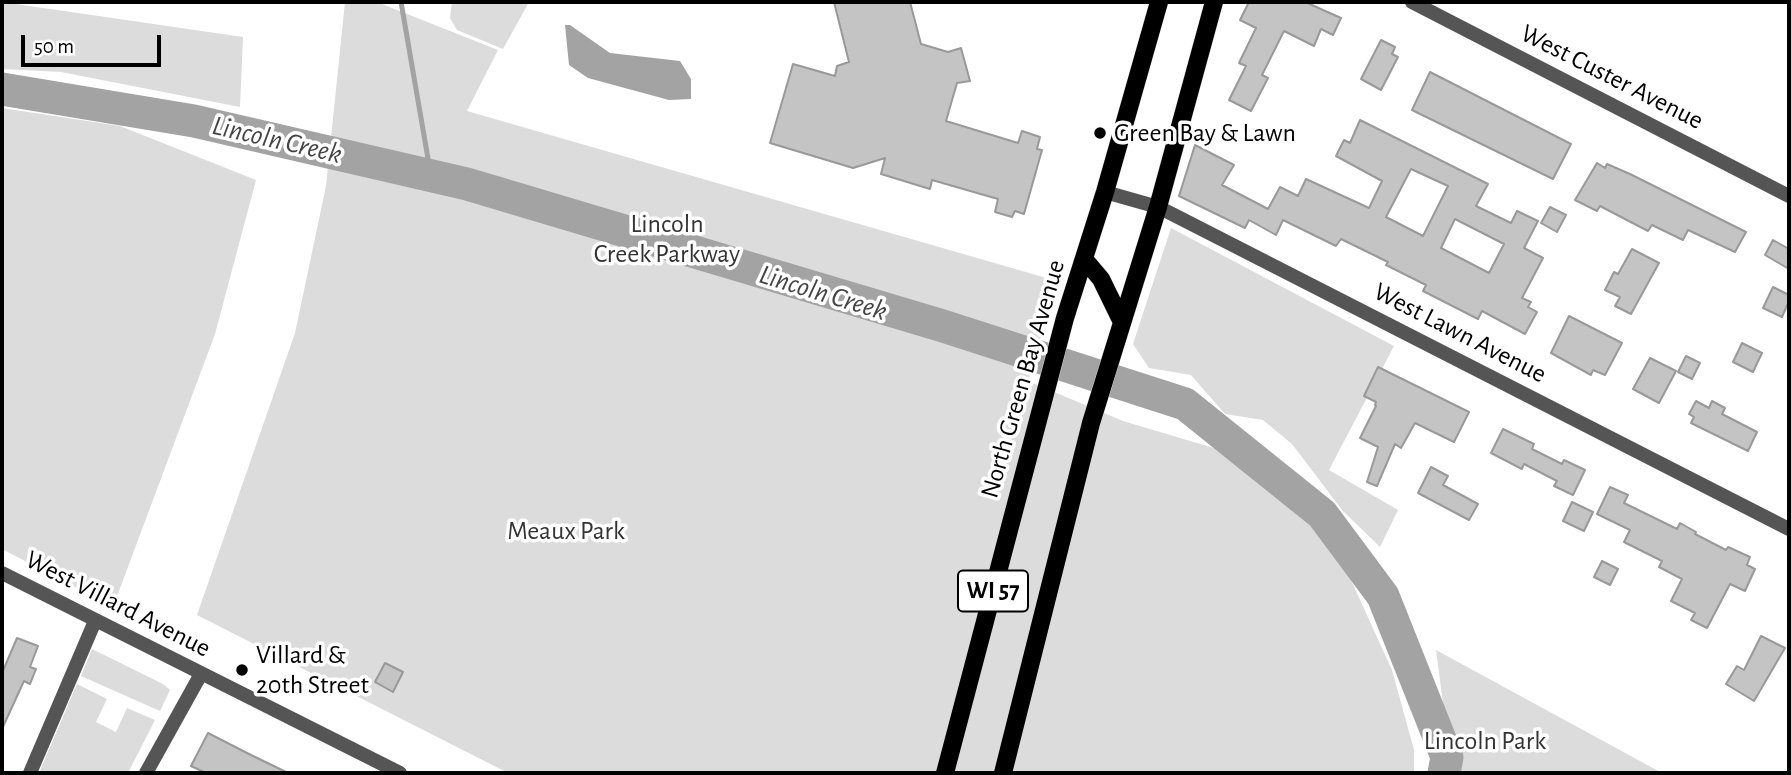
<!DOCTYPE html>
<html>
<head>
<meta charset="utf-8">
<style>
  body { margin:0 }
  #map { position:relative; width:1791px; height:775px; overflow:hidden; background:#fff; font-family:"Alegreya Sans",sans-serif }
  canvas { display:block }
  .frame { position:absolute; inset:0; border:4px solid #000; pointer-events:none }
  .scale { position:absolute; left:21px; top:35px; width:140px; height:32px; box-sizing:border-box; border:4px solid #000; border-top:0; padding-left:9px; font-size:21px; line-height:24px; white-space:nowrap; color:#000; -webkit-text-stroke:5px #fff; paint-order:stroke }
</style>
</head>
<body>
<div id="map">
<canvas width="1791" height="775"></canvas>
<div class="frame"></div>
<div class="scale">50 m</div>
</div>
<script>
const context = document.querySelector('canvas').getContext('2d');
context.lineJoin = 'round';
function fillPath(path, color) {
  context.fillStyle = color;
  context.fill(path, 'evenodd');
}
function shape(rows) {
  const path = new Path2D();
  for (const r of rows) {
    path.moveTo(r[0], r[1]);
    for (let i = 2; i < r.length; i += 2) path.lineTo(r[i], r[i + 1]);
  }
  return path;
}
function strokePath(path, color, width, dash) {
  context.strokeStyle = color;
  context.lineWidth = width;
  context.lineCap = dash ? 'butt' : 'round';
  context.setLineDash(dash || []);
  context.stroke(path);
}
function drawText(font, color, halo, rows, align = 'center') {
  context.font = font + ' "Alegreya Sans",sans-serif';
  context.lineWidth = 7;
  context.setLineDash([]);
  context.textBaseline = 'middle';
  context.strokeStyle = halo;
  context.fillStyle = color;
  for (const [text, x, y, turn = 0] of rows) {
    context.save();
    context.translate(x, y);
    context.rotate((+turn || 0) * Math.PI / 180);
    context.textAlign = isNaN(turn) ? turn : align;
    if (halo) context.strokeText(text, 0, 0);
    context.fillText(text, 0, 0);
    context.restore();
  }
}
fillPath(shape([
  [2,2,243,37,240,107,61,72,2,69],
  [345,2,377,2,498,50,467,111,1057,281,1028,381,1123,421,1217,449,1280,487,1341,558,1392,670,1414,750,1414,773,508,773,197,615,295,333,326,186],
  [452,2,529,2,503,49,457,30,450,18],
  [2,108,120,126,256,180,215,334,113,607,2,549],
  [1171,228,1394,346,1329,470,1398,510,1380,547,1342,510,1292,444,1263,420,1225,414,1191,375,1149,368,1133,344],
  [92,649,163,684,170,690,160,711,81,676],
  [1436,650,1458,662,1662,773,1452,773],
  [77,684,107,699,96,722,116,732,127,708,155,720,128,773,39,773]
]), '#dcdcdc');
fillPath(shape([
  [565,25,570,25,610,53,680,61,691,79,691,99,669,100,588,78,569,65]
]), '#a3a3a3');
strokePath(shape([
  [401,2,431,176]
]), '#a3a3a3', 5);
strokePath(shape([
  [2,89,194,121,467,184,943,326,1185,404,1322,514,1383,596,1447,757,1444,773]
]), '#a3a3a3', 33);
const building = shape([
  [834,2,910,2,921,44,948,52,961,48,970,81,957,83,946,121,1018,143,1022,131,1040,137,1037,149,1042,150,1024,214,1015,211,1012,217,995,212,998,199,932,180,930,189,881,174,885,158,853,168,770,143,793,64,835,76,837,66,849,62,834,2],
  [1249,2,1305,2,1341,18,1333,35,1321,29,1314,46,1284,31,1262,75,1268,78,1251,111,1229,100,1246,66,1239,63,1256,28,1240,20,1249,2],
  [1381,40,1395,47,1392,54,1398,57,1381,90,1361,79,1381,40],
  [1430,72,1571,144,1553,179,1412,110,1430,72],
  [1360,120,1488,184,1476,206,1511,223,1517,211,1538,221,1524,248,1543,258,1522,298,1531,302,1528,307,1537,312,1525,334,1482,311,1478,319,1423,291,1426,285,1386,265,1388,262,1341,239,1336,246,1283,220,1276,235,1249,220,1245,228,1179,196,1195,145,1234,165,1222,185,1268,209,1280,187,1298,196,1306,179,1369,208,1382,181,1336,156,1344,140,1350,143,1360,120],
  [1411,169,1448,186,1423,236,1386,217,1411,169],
  [1455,219,1504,244,1489,273,1441,248,1455,219],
  [1597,163,1605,168,1607,164,1630,174,1746,232,1735,252,1688,230,1683,240,1652,225,1648,231,1600,206,1597,211,1575,200,1597,163],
  [1550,207,1566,215,1557,232,1541,223,1550,207],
  [1773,240,1789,249,1789,269,1765,255,1773,240],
  [1632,249,1659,263,1631,314,1615,306,1620,297,1605,290,1614,272,1618,274,1632,249],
  [1773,287,1789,295,1789,301,1782,317,1763,308,1773,287],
  [1569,316,1622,343,1605,375,1593,370,1591,375,1551,353,1569,316],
  [1742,343,1762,353,1753,372,1733,362,1742,343],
  [1686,356,1700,363,1692,379,1678,372,1686,356],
  [1650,358,1676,371,1659,403,1633,389,1650,358],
  [1378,367,1469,412,1454,442,1415,423,1401,448,1395,444,1377,486,1367,482,1378,447,1360,438,1376,406,1375,405,1376,402,1364,396,1378,367],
  [1696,401,1709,408,1712,401,1725,408,1722,414,1757,432,1748,451,1691,423,1694,417,1689,414,1696,401],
  [1503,429,1534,444,1532,449,1562,464,1564,460,1585,470,1573,495,1554,486,1557,481,1524,464,1522,469,1491,453,1503,429],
  [1431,467,1448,476,1443,485,1478,504,1469,520,1418,493,1431,467],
  [1610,487,1628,495,1624,503,1677,529,1680,523,1696,532,1695,534,1726,550,1728,547,1750,557,1747,565,1755,569,1745,591,1730,584,1707,628,1691,620,1695,613,1671,601,1682,579,1659,567,1662,561,1624,542,1630,530,1597,514,1610,487],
  [1572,502,1593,512,1584,531,1563,521,1572,502],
  [1602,561,1618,569,1610,585,1594,577,1602,561],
  [1761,636,1785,648,1754,701,1726,684,1737,666,1744,670,1761,636],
  [17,638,38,646,30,667,36,669,30,684,24,681,2,729,2,673,17,638],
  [385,663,403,672,393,692,375,682,385,663],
  [208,733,249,754,288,773,206,773,191,766,208,733]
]);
fillPath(building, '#c4c4c4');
strokePath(building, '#999', 2);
const primary = shape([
  [1084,259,1101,279,1121,320],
  [945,773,1065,318,1105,192,1159,2],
  [1003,773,1091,423,1158,207,1214,2]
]);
strokePath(primary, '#dbdbdb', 19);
strokePath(shape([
  [1412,2,1789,196],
  [1105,192,1158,207,1174,215,1789,529],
  [30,773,95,621],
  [146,773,201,674]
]), '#555', 14);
strokePath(shape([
  [2,573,400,773]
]), '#555', 14);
strokePath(primary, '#000', 18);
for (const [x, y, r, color] of [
  [1100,133,7,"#000"],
  [242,670,7,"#000"]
]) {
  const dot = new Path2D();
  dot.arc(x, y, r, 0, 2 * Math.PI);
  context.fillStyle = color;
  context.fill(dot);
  strokePath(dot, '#fff', 2.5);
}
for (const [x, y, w] of [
  [993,591,70]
]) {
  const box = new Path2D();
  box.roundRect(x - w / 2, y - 20.5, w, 41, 5);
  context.fillStyle = '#fff';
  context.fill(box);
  strokePath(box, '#000', 2);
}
drawText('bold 24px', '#000', null, [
  ["WI 57",993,591]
]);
drawText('26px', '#000', '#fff', [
  ["West Custer Avenue",1612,77,27],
  ["West Lawn Avenue",1460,333,27],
  ["North Green Bay Avenue",1023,379,-74],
  ["West Villard Avenue",118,604,27]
]);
drawText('26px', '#000', '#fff', [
  ["Green Bay & Lawn",1114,133],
  ["Villard &",256,655],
  ["20th Street",256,685]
], 'left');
drawText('26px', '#333', '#fff', [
  ["Lincoln",667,224],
  ["Creek Parkway",667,254],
  ["Meaux Park",566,531],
  ["Lincoln Park",1485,741]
]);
drawText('italic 28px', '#444', '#fff', [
  ["Lincoln Creek",277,140,13],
  ["Lincoln Creek",823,293,17]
]);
</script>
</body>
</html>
